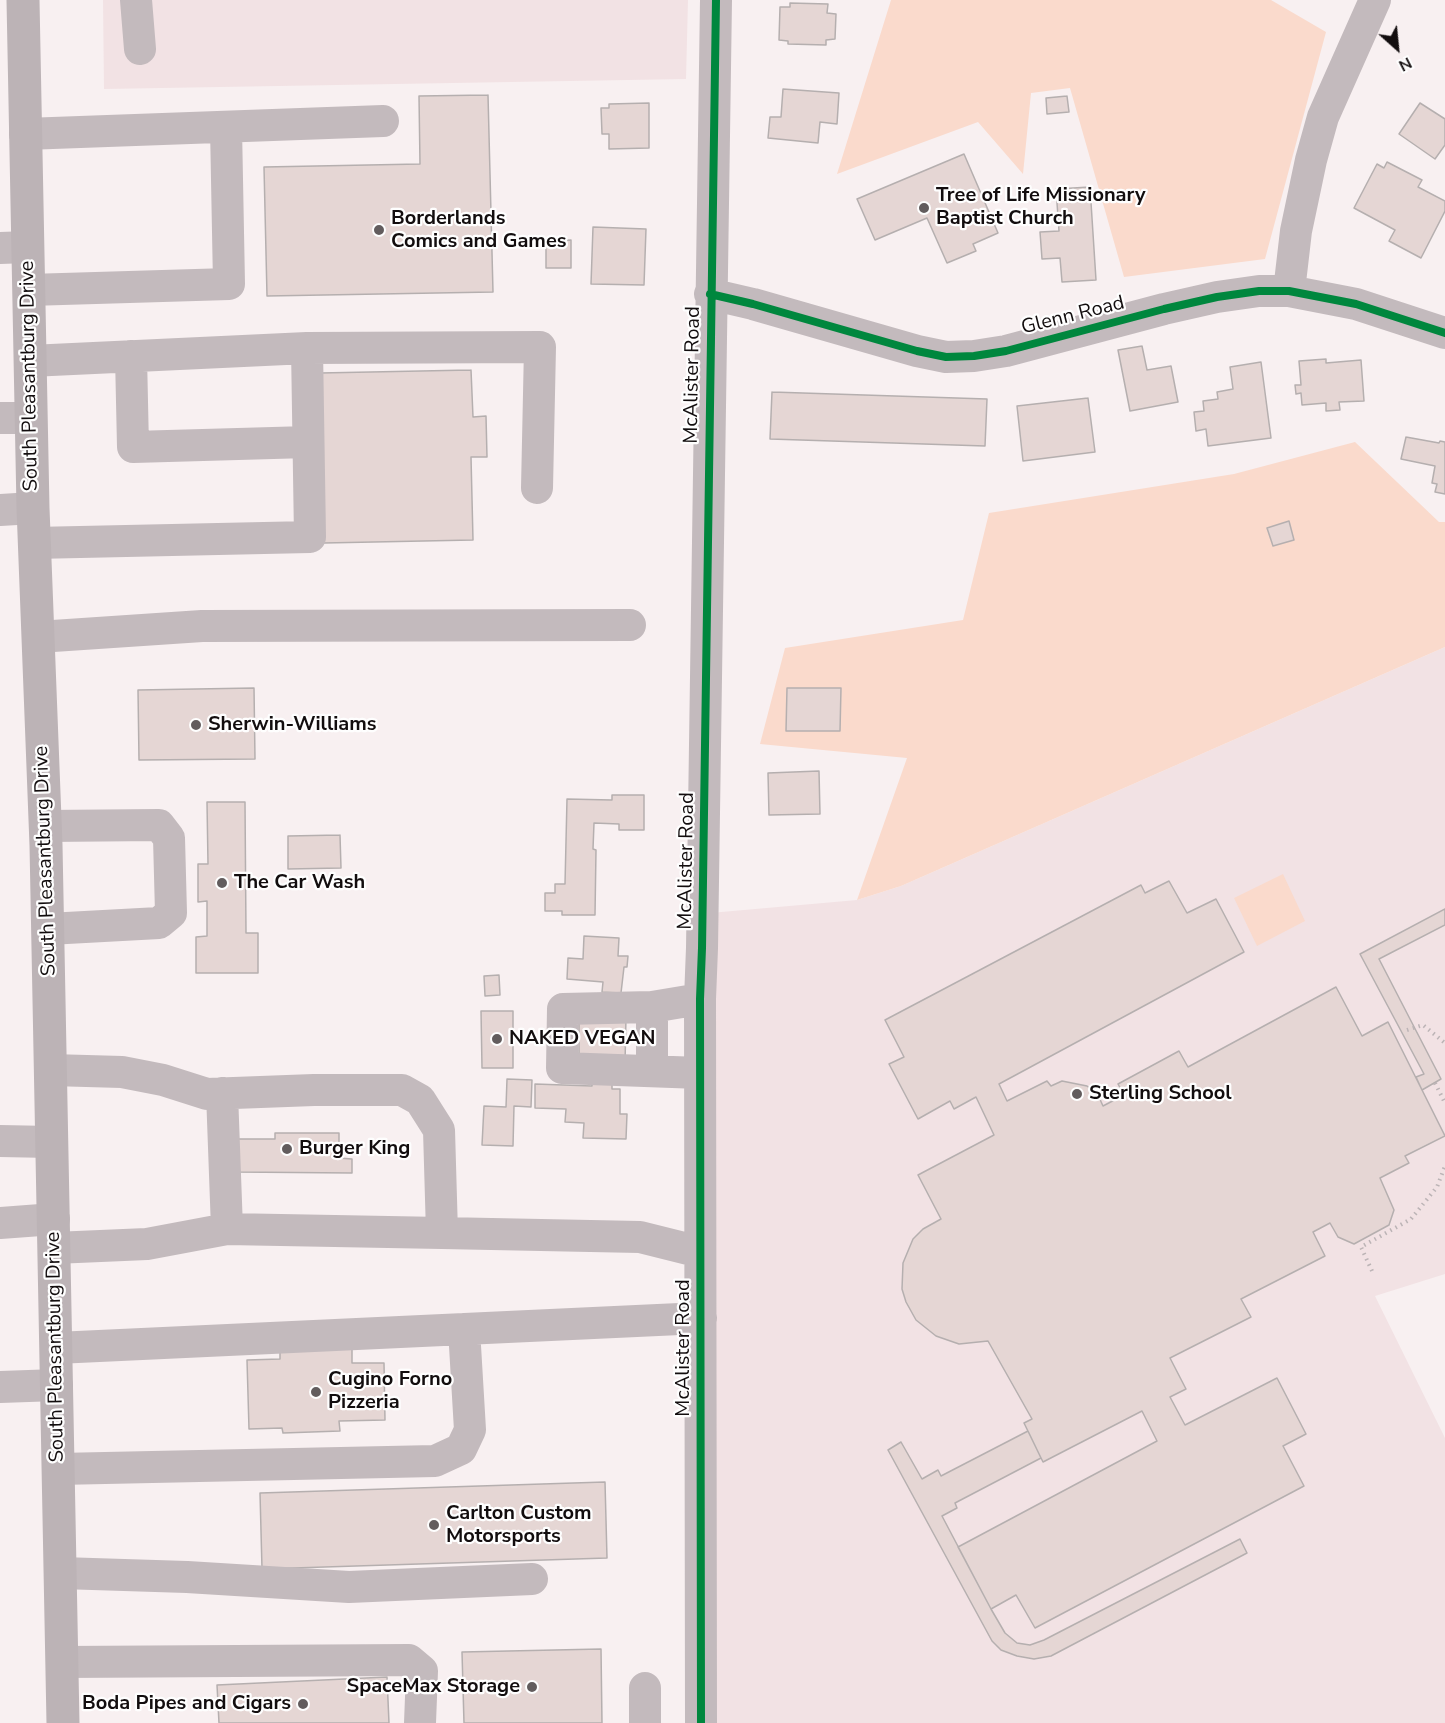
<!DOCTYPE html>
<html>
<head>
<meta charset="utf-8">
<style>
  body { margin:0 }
  #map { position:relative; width:1445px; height:1723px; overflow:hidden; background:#f8f0f1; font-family:"Nunito Sans",sans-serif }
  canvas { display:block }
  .north { position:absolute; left:1367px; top:18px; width:60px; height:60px; -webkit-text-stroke:4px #fefefe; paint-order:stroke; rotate:153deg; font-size:16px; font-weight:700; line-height:24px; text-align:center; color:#120d0e }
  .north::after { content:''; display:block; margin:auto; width:21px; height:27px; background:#120d0e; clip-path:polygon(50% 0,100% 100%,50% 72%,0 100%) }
</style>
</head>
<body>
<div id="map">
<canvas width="1445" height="1723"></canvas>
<div class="north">N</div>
</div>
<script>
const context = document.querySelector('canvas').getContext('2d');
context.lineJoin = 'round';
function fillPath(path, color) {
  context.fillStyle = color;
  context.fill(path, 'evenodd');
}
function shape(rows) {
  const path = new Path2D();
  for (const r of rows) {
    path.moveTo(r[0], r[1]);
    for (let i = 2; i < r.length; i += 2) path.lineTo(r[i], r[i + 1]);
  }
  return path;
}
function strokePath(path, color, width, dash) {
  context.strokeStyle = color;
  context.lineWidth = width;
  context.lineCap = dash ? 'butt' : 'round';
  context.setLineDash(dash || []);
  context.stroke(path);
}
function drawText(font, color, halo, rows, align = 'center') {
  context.font = font + ' "Nunito Sans",sans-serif';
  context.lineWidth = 4.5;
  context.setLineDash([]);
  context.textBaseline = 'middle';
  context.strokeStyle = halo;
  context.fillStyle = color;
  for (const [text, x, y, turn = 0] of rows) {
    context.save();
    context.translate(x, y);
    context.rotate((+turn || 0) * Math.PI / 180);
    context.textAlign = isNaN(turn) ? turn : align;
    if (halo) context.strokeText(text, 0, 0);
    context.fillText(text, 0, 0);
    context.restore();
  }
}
fillPath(shape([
  [103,0,688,0,686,79,104,89],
  [1445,647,1445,1274,1375,1296,1445,1438,1445,1723,708,1723,710,913,857,900,901,886]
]), '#f2e2e4');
fillPath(shape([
  [891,0,1271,0,1326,32,1265,259,1124,277,1070,88,1031,93,1023,174,978,122,837,174],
  [1355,442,1439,522,1445,522,1445,647,901,886,857,900,907,758,760,744,785,648,963,620,989,513,1234,474],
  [1283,874,1305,921,1257,946,1234,898]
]), '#fadacc');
const building = shape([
  [790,3,828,4,827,13,836,14,835,39,826,40,826,45,788,44,788,41,779,40,780,7,790,7,790,3],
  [783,89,839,93,837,124,820,122,818,143,768,138,770,117,781,117,783,89],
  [488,95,493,292,267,296,264,167,420,164,419,96,488,95],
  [1067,96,1069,112,1047,114,1046,98,1067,96],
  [649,103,649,148,609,149,609,134,602,134,601,108,609,108,609,104,649,103],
  [1420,103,1445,119,1445,145,1435,159,1399,134,1420,103],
  [964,154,998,233,973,244,976,251,947,263,927,218,875,240,857,199,964,154],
  [1387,162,1422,180,1418,187,1445,201,1445,211,1421,258,1389,241,1395,230,1354,208,1377,164,1384,168,1387,162],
  [1090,187,1096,280,1062,282,1060,258,1042,259,1040,232,1059,231,1056,189,1090,187],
  [593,227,646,229,644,285,591,284,593,227],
  [571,240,571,268,546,268,546,241,571,240],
  [1142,346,1147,370,1171,366,1178,402,1130,411,1118,350,1142,346],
  [1326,359,1326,363,1361,360,1364,401,1339,402,1340,410,1326,411,1326,403,1302,405,1301,393,1296,394,1295,385,1301,385,1299,361,1326,359],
  [1261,362,1271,438,1208,446,1206,429,1196,431,1194,412,1204,411,1203,401,1218,399,1217,392,1233,389,1230,367,1261,362],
  [471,370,473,417,486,416,487,457,471,457,473,540,324,543,320,373,471,370],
  [772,392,987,399,985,446,770,439,772,392],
  [1088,398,1095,452,1023,461,1017,406,1088,398],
  [1406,437,1439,443,1440,441,1445,442,1445,494,1435,492,1437,484,1432,483,1435,466,1401,459,1406,437],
  [1289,521,1294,540,1273,546,1267,528,1289,521],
  [254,688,255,759,139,760,138,690,254,688],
  [787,688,841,688,840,731,786,731,787,688],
  [819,771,820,814,769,815,768,773,819,771],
  [612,795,644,795,644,830,619,830,619,824,594,823,593,849,596,850,595,915,562,915,562,911,545,911,545,893,555,893,555,884,565,884,567,799,612,800,612,795],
  [207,802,245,802,246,933,258,933,258,973,196,973,196,937,207,936,207,901,198,902,198,864,208,864,207,802],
  [340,835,341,868,288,869,288,836,340,835],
  [1169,881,1187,913,1216,899,1244,952,999,1084,1007,1101,1047,1081,1051,1086,1062,1081,1087,1086,1098,1095,1103,1106,1124,1095,1118,1084,1179,1051,1188,1067,1336,987,1362,1036,1388,1022,1445,1136,1405,1156,1409,1163,1380,1178,1394,1210,1389,1225,1354,1244,1338,1237,1330,1223,1313,1232,1325,1256,1241,1299,1251,1317,1170,1358,1186,1389,1170,1397,1185,1425,1277,1378,1306,1434,1283,1446,1304,1486,1035,1628,1016,1595,991,1609,958,1547,1157,1441,1142,1411,1043,1462,1024,1423,1032,1419,988,1341,959,1344,936,1336,916,1320,906,1302,902,1289,903,1263,913,1239,923,1229,941,1219,918,1175,994,1135,976,1097,954,1109,950,1101,918,1119,889,1064,904,1057,885,1020,1141,885,1145,893,1169,881],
  [1445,909,1445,925,1379,959,1441,1079,1422,1090,1416,1077,1424,1074,1360,954,1445,909],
  [584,936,619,938,618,956,628,956,627,967,624,967,621,993,602,992,603,982,567,979,568,958,583,959,584,936],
  [499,975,500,995,485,996,484,976,499,975],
  [481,1011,513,1011,513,1068,482,1068,481,1011],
  [579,1014,626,1017,625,1064,579,1059,579,1014],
  [507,1079,532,1080,531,1107,514,1106,513,1146,482,1145,484,1106,506,1107,507,1079],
  [592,1080,612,1080,612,1089,620,1089,620,1114,627,1114,626,1139,583,1138,584,1123,565,1122,566,1109,535,1108,535,1084,592,1086,592,1080],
  [275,1133,339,1133,339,1158,352,1159,352,1173,235,1172,235,1139,275,1139,275,1133],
  [352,1346,352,1363,384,1363,385,1420,339,1421,340,1431,283,1433,282,1428,249,1429,247,1360,280,1359,280,1352,352,1346],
  [1028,1431,1041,1458,955,1503,957,1508,942,1516,991,1609,1005,1633,1017,1643,1030,1645,1044,1640,1240,1539,1247,1553,1051,1656,1034,1659,1017,1656,1001,1650,992,1641,888,1450,901,1442,922,1479,938,1470,941,1476,1028,1431],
  [605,1482,607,1558,262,1569,260,1493,605,1482],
  [601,1649,602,1723,464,1723,462,1652,601,1649],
  [387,1677,389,1723,219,1723,217,1685,387,1677]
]);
fillPath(building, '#e5d6d4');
strokePath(building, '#b5afaf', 1.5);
strokePath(shape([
  [1407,1030,1423,1025,1445,1043],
  [1435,1083,1445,1103],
  [1372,1271,1361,1247,1411,1219,1437,1187,1445,1166]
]), '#bcb4b6', 4, [1.5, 4.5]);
strokePath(shape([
  [136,0,140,49],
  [25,134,383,121],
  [0,248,28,247],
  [29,290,229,284,226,127],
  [1289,291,1296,231,1311,160,1323,117,1375,0],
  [710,294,753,304,917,351,946,357,974,356,1006,351,1164,309,1217,297,1259,291,1289,291,1356,304,1445,333],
  [307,348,540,347,537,488],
  [131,356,133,447,308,442],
  [30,361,307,348,310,537,34,543],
  [0,418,31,418],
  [0,510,33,508],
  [38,637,202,626,630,625],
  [46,826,159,825,169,838,171,913,159,923,48,929],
  [700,999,652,1007,563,1009,562,1068,700,1073],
  [51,1070,122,1072,163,1080,207,1094,314,1090,402,1090,420,1100,439,1130,442,1233,227,1229,147,1244,54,1248],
  [652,1071,652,1007],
  [222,1093,227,1229],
  [0,1141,51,1142],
  [0,1223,54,1219],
  [442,1233,640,1237,700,1252],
  [56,1348,701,1318],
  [0,1387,57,1385],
  [58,1469,435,1461,461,1449,470,1430,464,1329],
  [61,1573,187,1577,349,1587,532,1579],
  [62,1662,409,1660,422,1671,420,1723],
  [645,1723,645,1688],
  [701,1723,700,999,702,948,716,0]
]), '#c3babd', 32);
strokePath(shape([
  [23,0,33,508,46,845,63,1723]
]), '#bcb3b6', 33);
strokePath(shape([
  [710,294,753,304,917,351,946,357,974,356,1006,351,1164,309,1217,297,1259,291,1289,291,1356,304,1445,333],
  [701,1723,700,999,702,948,716,0]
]), '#00873e', 8);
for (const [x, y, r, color] of [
  [924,208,6,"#625c5d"],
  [379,230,6,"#625c5d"],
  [196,725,6,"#625c5d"],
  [222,883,6,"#625c5d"],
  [497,1039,6,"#625c5d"],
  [1077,1094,6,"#625c5d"],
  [287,1149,6,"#625c5d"],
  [316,1392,6,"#625c5d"],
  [434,1525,6,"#625c5d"],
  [532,1687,6,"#625c5d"],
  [303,1704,6,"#625c5d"]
]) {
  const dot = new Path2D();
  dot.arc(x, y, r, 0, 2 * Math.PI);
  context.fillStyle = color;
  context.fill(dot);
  strokePath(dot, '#fefefe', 2);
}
drawText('bold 20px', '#120d0e', '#fefefe', [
  ["Tree of Life Missionary",936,196],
  ["Baptist Church",936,219],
  ["Borderlands",391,219],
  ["Comics and Games",391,242],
  ["Sherwin-Williams",208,725],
  ["The Car Wash",234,883],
  ["NAKED VEGAN",509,1039],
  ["Sterling School",1089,1094],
  ["Burger King",299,1149],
  ["Cugino Forno",328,1380],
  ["Pizzeria",328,1403],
  ["Carlton Custom",446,1514],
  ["Motorsports",446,1537],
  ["SpaceMax Storage",520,1687,"right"],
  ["Boda Pipes and Cigars",291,1704,"right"]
], 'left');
drawText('20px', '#120d0e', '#fefefe', [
  ["Glenn Road",1073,316,-14],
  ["McAlister Road",693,375,-89],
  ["South Pleasantburg Drive",30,376,-91],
  ["South Pleasantburg Drive",46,861,-92],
  ["McAlister Road",687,861,-89],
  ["South Pleasantburg Drive",56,1347,-91],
  ["McAlister Road",684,1348,-90]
]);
</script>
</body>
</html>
